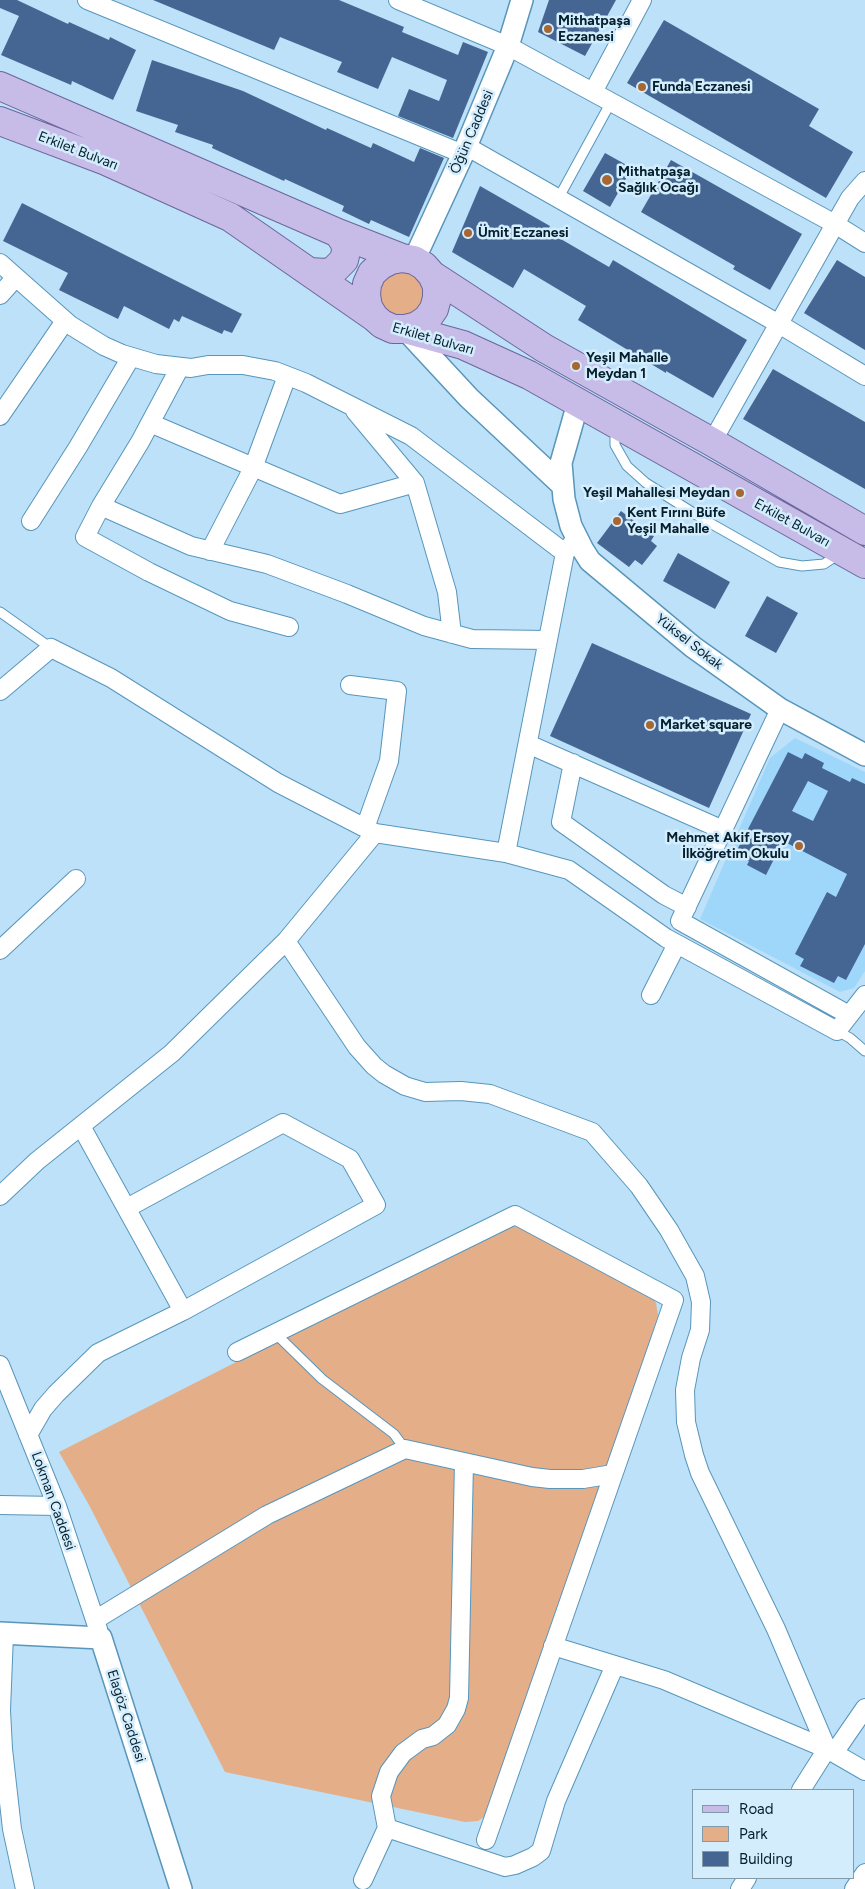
<!DOCTYPE html>
<html>
<head>
<meta charset="utf-8">
<style>
  body { margin:0 }
  #map { position:relative; width:865px; height:1889px; overflow:hidden; background:#bce1f9; font-family:Figtree,sans-serif }
  canvas { display:block }
  .legend { position:absolute; left:692px; top:1789px; width:162px; height:90px; box-sizing:border-box; background:#d4edfd; border:1px solid #819baa; margin:0; padding:6px 9px; list-style:none; font-size:15px; color:#041f2d }
  .legend li { display:flex; align-items:center; gap:10px; height:25px }
  .legend b { width:25px; border:1px solid #819baa }
</style>
</head>
<body>
<div id="map">
<canvas width="865" height="1889"></canvas>
<ul class="legend">
<li><b style="height:6px;background:#c7bbe8"></b>Road</li>
<li><b style="height:14px;background:#e4ae88"></b>Park</li>
<li><b style="height:14px;background:#456693"></b>Building</li>
</ul>
</div>
<script>
const context = document.querySelector('canvas').getContext('2d');
context.lineJoin = 'round';
function fillPath(path, color) {
  context.fillStyle = color;
  context.fill(path, 'evenodd');
}
function shape(rows) {
  const path = new Path2D();
  for (const r of rows) {
    path.moveTo(r[0], r[1]);
    for (let i = 2; i < r.length; i += 2) path.lineTo(r[i], r[i + 1]);
  }
  return path;
}
function strokePath(path, color, width, dash) {
  context.strokeStyle = color;
  context.lineWidth = width;
  context.lineCap = dash ? 'butt' : 'round';
  context.setLineDash(dash || []);
  context.stroke(path);
}
function drawText(font, color, halo, rows, align = 'center') {
  context.font = font + ' Figtree,sans-serif';
  context.lineWidth = 5;
  context.setLineDash([]);
  context.textBaseline = 'middle';
  context.strokeStyle = halo;
  context.fillStyle = color;
  for (const [text, x, y, turn = 0] of rows) {
    context.save();
    context.translate(x, y);
    context.rotate((+turn || 0) * Math.PI / 180);
    context.textAlign = isNaN(turn) ? turn : align;
    if (halo) context.strokeText(text, 0, 0);
    context.fillText(text, 0, 0);
    context.restore();
  }
}
fillPath(shape([
  [795,738,865,772,865,971,854,988,840,992,700,919,770,758]
]), '#9fd7fa');
fillPath(shape([
  [393,267,423,278,426,303,407,320,381,312,375,286],
  [507,1226,522,1227,652,1296,656,1303,658,1315,612,1464,487,1815,478,1821,465,1822,225,1772,89,1505,59,1452,500,1228]
]), '#e4ae88');
fillPath(shape([
  [0,0,17,0,68,24,69,22,109,40,110,37,136,50,113,100,72,81,71,85,1,55,19,16,0,8],
  [153,0,339,0,404,27,402,32,458,55,463,42,488,52,453,138,398,116,409,89,439,101,447,80,392,57,378,89,337,72,342,62,280,37,274,50],
  [549,0,616,0,585,56,538,32],
  [664,20,819,109,809,126,853,152,826,198,627,83],
  [152,60,243,91,326,130,327,128,371,148,373,143,414,162,420,148,444,158,409,237,371,220,369,224,342,211,344,206,285,179,284,181,258,169,212,148,213,145,175,132,178,125,136,111],
  [605,153,632,168,610,207,583,191],
  [671,160,802,234,770,290,733,269,735,266,641,212],
  [480,186,550,226,547,231,609,267,613,260,747,340,713,398,666,371,666,373,578,320,586,306,524,269,513,288,452,252],
  [22,203,242,314,232,333,224,330,222,334,182,316,179,322,174,319,169,329,124,306,118,319,59,290,68,273,3,241],
  [837,260,865,277,865,350,804,313],
  [773,369,865,422,865,489,743,419],
  [621,511,654,536,651,541,657,546,642,565,635,560,629,567,597,543],
  [678,553,730,582,715,609,663,581],
  [767,596,798,613,776,653,745,636],
  [592,643,751,714,709,808,550,736],
  [788,752,802,759,805,753,824,763,822,768,850,782,852,778,865,784,865,944,846,980,838,976,834,983,800,966,804,959,795,954,827,892,836,897,847,874,783,841,766,875,747,865,749,861,735,854],
  [808,781,828,791,813,821,792,811]
]), '#456693');
const service = shape([
  [558,199,611,102],
  [615,428,615,445,627,466,646,483,703,519,779,562,802,566,824,564,839,554],
  [0,612,51,648],
  [837,1031,850,1038,865,1051],
  [275,1333,322,1379,394,1434,405,1449]
]);
const minor = shape([
  [87,0,463,154],
  [398,0,508,46,835,224,865,243],
  [593,92,642,0],
  [466,146,779,324,865,376],
  [0,263,70,325,104,346,122,354,156,364,191,368,208,365,243,365,275,371,306,383,411,436,565,553,576,538],
  [0,295,16,277],
  [180,367,140,442,101,506,85,537,149,572,230,611,289,627],
  [355,411,415,483,447,592,452,634],
  [0,416,65,321],
  [150,423,340,504,415,483],
  [712,442,842,212,850,198,865,181],
  [101,506,191,546,267,564,347,594,424,626,472,639,548,640],
  [31,521,78,447,131,357],
  [210,551,253,468,287,376],
  [350,685,397,691,389,761,365,828],
  [0,691,51,648,111,678,278,783,375,833,506,853,569,870,666,938,837,1031,865,995],
  [780,709,680,921,849,1015],
  [528,744,723,830],
  [573,763,561,822,664,895,687,907],
  [506,853,565,553],
  [286,941,357,1047,374,1066,384,1074,405,1086,425,1092,461,1091,490,1094,592,1132,639,1186,669,1230,695,1276,701,1302,700,1330,691,1358,685,1390,686,1422,694,1455,700,1473,776,1629,827,1749,801,1790],
  [0,950,76,879],
  [651,995,677,944],
  [81,1126,183,1311],
  [0,1196,37,1161,172,1053,286,941,375,833],
  [237,1352,515,1215,674,1300,486,1840],
  [0,1365,57,1506,98,1629],
  [28,1435,43,1409,56,1394,98,1353,183,1311,376,1205,350,1159,283,1123,127,1208],
  [0,1505,57,1506],
  [95,1620,267,1515,405,1449,532,1477,550,1479,583,1479,613,1474],
  [4,1634,1,1710,3,1749,12,1829,25,1889],
  [553,1646,664,1680,827,1749,865,1771],
  [834,1753,865,1708],
  [387,1828,505,1867,515,1865,533,1857,541,1851,556,1801,615,1665],
  [363,1880,387,1828,381,1796,389,1772,403,1753,422,1739,433,1736,447,1725,456,1709,459,1698,464,1462],
  [740,1889,747,1878],
  [854,1889,865,1873]
]);
const tertiary = shape([
  [414,260,463,154,508,46,522,0],
  [405,329,469,398,563,486],
  [578,403,561,463,564,499,571,526,583,550,590,561,693,647,780,709,865,755],
  [0,1633,101,1638,181,1889]
]);
const primary = shape([
  [0,86,338,233,402,258,414,260,424,266,432,275,544,348,712,442,865,531],
  [0,121,106,161,230,217,374,317,382,324,393,329,405,329,463,345,529,375,865,564],
  [310,272,326,273,333,271,344,260,346,251,345,243,338,233],
  [374,317,368,307,366,295,367,284,372,273,381,265,391,260,402,258],
  [405,329,417,326,427,319,434,309,437,298,437,286,432,275]
]);
strokePath(service, '#5896bb', 11);
strokePath(minor, '#5896bb', 20);
strokePath(tertiary, '#5896bb', 24);
strokePath(primary, '#6b669c', 30);
strokePath(service, '#fff', 9);
strokePath(minor, '#fff', 18);
strokePath(tertiary, '#fff', 21);
strokePath(primary, '#c7bbe8', 28);
for (const [x, y, r, color] of [
  [548,29,5,"#a86632"],
  [642,87,5,"#a86632"],
  [607,180,6,"#a86632"],
  [468,233,5,"#a86632"],
  [576,366,5,"#a86632"],
  [740,493,5,"#a86632"],
  [617,521,5,"#a86632"],
  [650,725,5,"#a86632"],
  [799,846,5,"#a86632"]
]) {
  const dot = new Path2D();
  dot.arc(x, y, r, 0, 2 * Math.PI);
  context.fillStyle = color;
  context.fill(dot);
  strokePath(dot, '#d4edfd', 2);
}
drawText('bold 14px', '#041f2d', '#d4edfd', [
  ["Mithatpaşa",558,21],
  ["Eczanesi",558,37],
  ["Funda Eczanesi",652,87],
  ["Mithatpaşa",618,172],
  ["Sağlık Ocağı",618,188],
  ["Ümit Eczanesi",478,233],
  ["Yeşil Mahalle",586,358],
  ["Meydan 1",586,374],
  ["Yeşil Mahallesi Meydan",730,493,"right"],
  ["Kent Fırını Büfe",627,513],
  ["Yeşil Mahalle",627,529],
  ["Market square",660,725],
  ["Mehmet Akif Ersoy",789,838,"right"],
  ["İlköğretim Okulu",789,854,"right"]
], 'left');
drawText('14px', '#041f2d', '#d4edfd', [
  ["Öğün Caddesi",472,132,-67],
  ["Erkilet Bulvarı",78,151,21],
  ["Erkilet Bulvarı",433,339,16],
  ["Erkilet Bulvarı",792,523,29],
  ["Yüksel Sokak",689,642,38],
  ["Lokman Caddesi",53,1501,70],
  ["Elagöz Caddesi",126,1716,72]
]);
</script>
</body>
</html>
